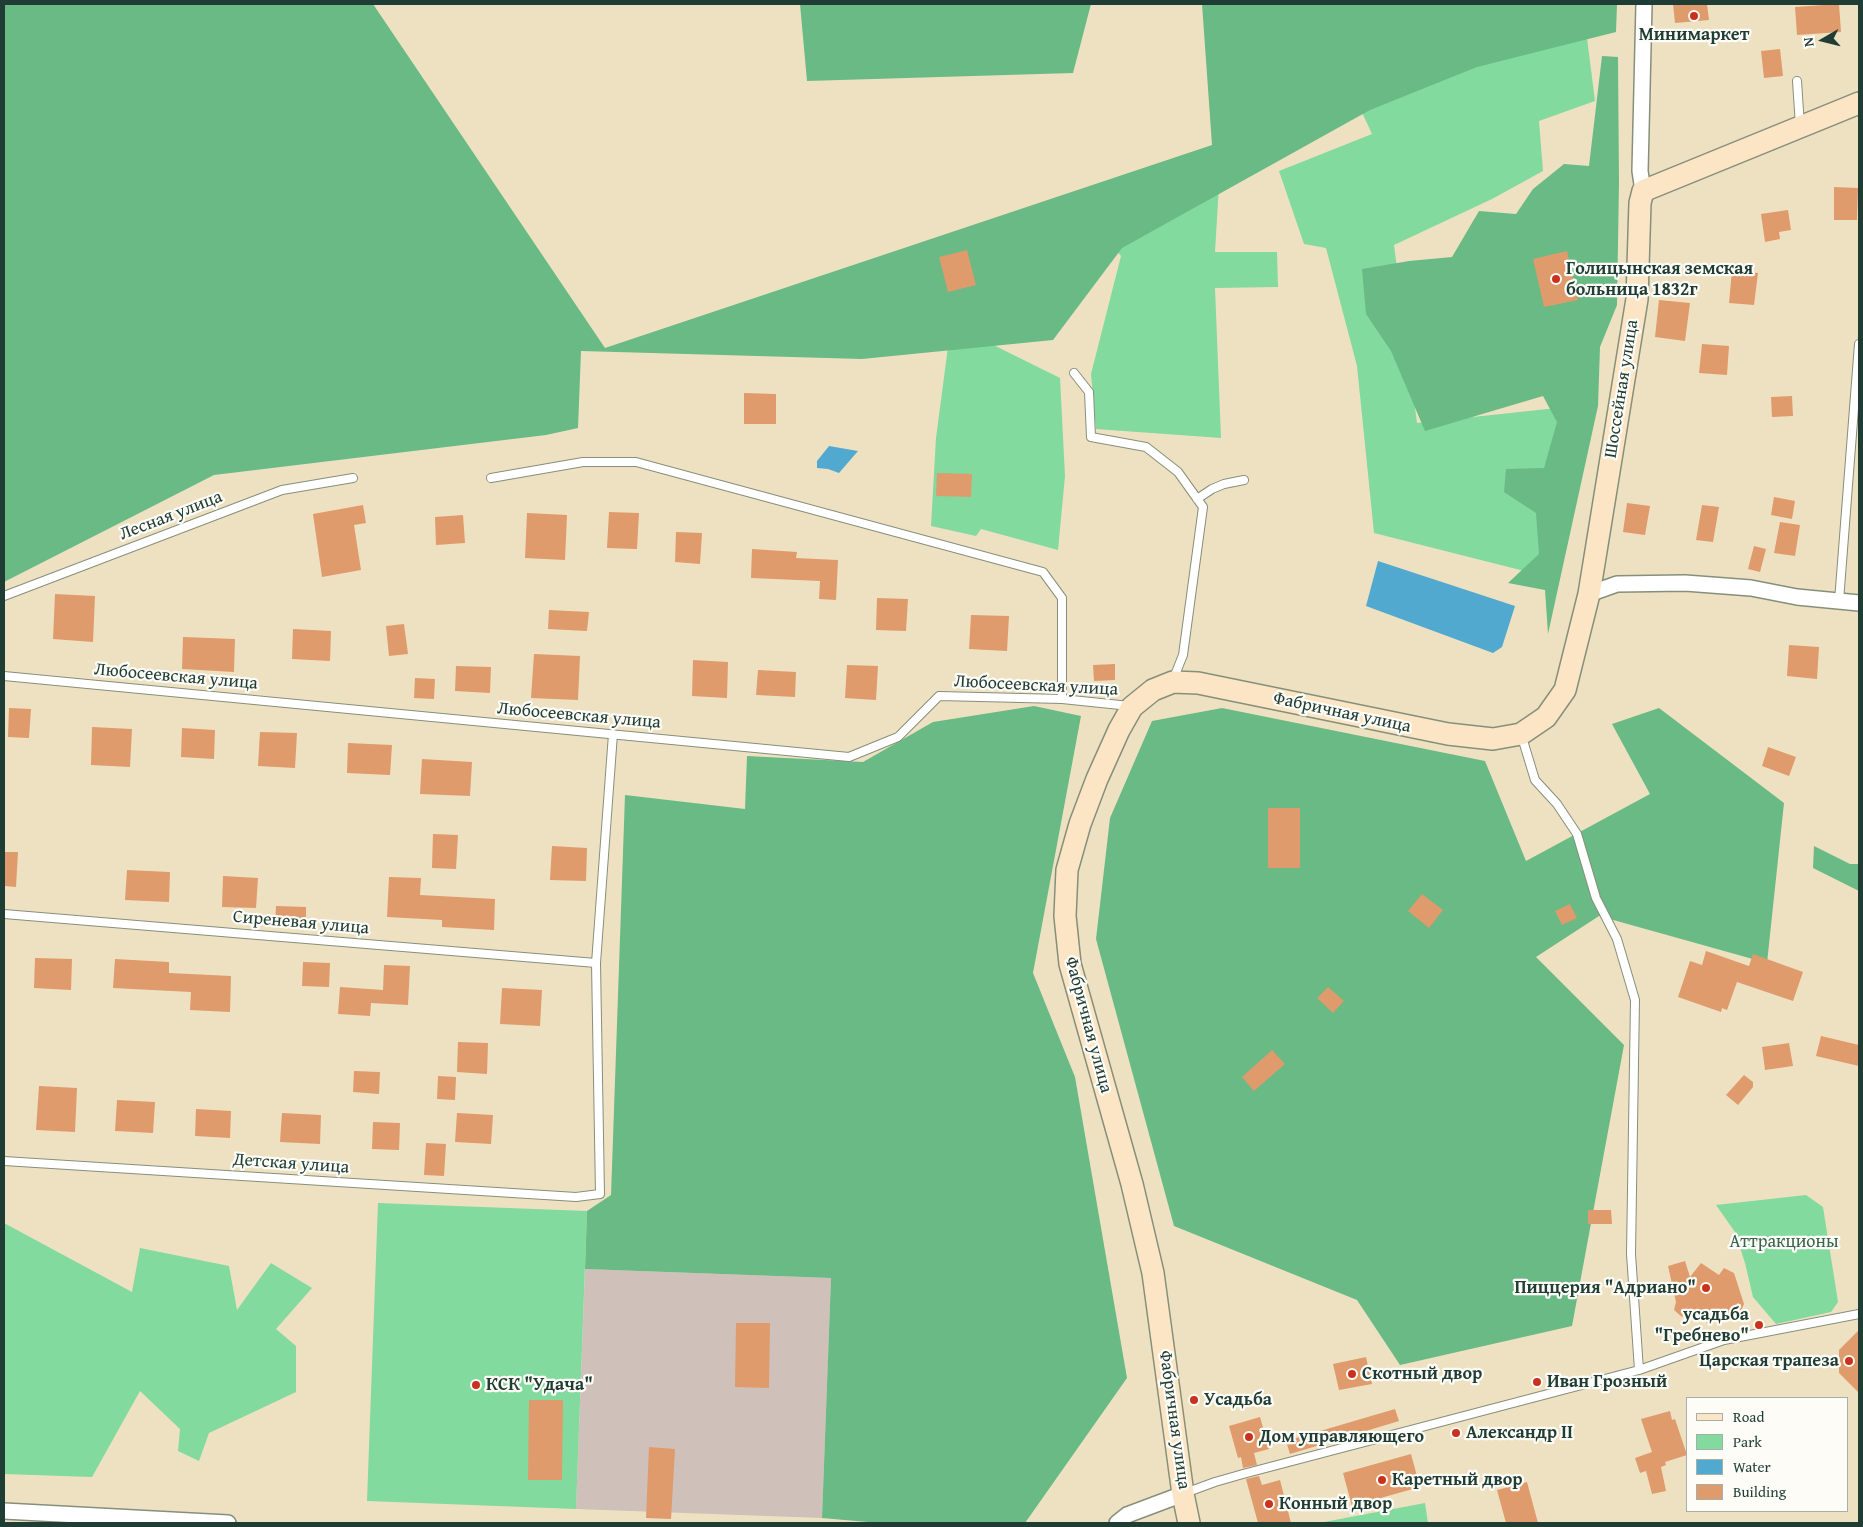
<!DOCTYPE html>
<html>
<head>
<meta charset="utf-8">
<style>
  body { margin:0 }
  #map { position:relative; width:1863px; height:1527px; overflow:hidden; background:#eee1c2; font-family:"Gentium Book Plus",serif }
  canvas { display:block }
  .frame { position:absolute; inset:0; border:5px solid #1f3d34; pointer-events:none }
  .legend { position:absolute; left:1686px; top:1397px; width:162px; height:115px; box-sizing:border-box; background:#fdfcf7; border:1px solid #a4b0a9; margin:0; padding:6px 9px; list-style:none; font-size:15px; color:#1f3d34 }
  .legend li { display:flex; align-items:center; gap:10px; height:25px }
  .legend b { width:25px; border:1px solid #a4b0a9 }
  .north { position:absolute; left:1798px; top:15px; width:50px; height:50px; -webkit-text-stroke:4px #fdfcf7; paint-order:stroke; rotate:262deg; font-size:14px; font-weight:700; line-height:20px; text-align:center; color:#1f3d34 }
  .north::after { content:''; display:block; margin:auto; width:18px; height:22px; background:#1f3d34; clip-path:polygon(50% 0,100% 100%,50% 72%,0 100%) }
</style>
</head>
<body>
<div id="map">
<canvas width="1863" height="1527"></canvas>
<div class="frame"></div>
<ul class="legend">
<li><b style="height:6px;background:#fce5c4"></b>Road</li>
<li><b style="height:14px;background:#82da9e"></b>Park</li>
<li><b style="height:14px;background:#52a9cf"></b>Water</li>
<li><b style="height:14px;background:#df9b6b"></b>Building</li>
</ul>
<div class="north">N</div>
</div>
<script>
const context = document.querySelector('canvas').getContext('2d');
context.lineJoin = 'round';
function fillPath(path, color) {
  context.fillStyle = color;
  context.fill(path, 'evenodd');
}
function shape(rows) {
  const path = new Path2D();
  for (const r of rows) {
    path.moveTo(r[0], r[1]);
    for (let i = 2; i < r.length; i += 2) path.lineTo(r[i], r[i + 1]);
  }
  return path;
}
function strokePath(path, color, width, dash) {
  context.strokeStyle = color;
  context.lineWidth = width;
  context.lineCap = dash ? 'butt' : 'round';
  context.setLineDash(dash || []);
  context.stroke(path);
}
function drawText(font, color, halo, rows, align = 'center') {
  context.font = font + ' "Gentium Book Plus",serif';
  context.lineWidth = 4.5;
  context.setLineDash([]);
  context.textBaseline = 'middle';
  context.strokeStyle = halo;
  context.fillStyle = color;
  for (const [text, x, y, turn = 0] of rows) {
    context.save();
    context.translate(x, y);
    context.rotate((+turn || 0) * Math.PI / 180);
    context.textAlign = isNaN(turn) ? turn : align;
    if (halo) context.strokeText(text, 0, 0);
    context.fillText(text, 0, 0);
    context.restore();
  }
}
fillPath(shape([
  [585,1269,831,1278,822,1518,576,1509]
]), '#cfc0ba');
fillPath(shape([
  [1587,38,1595,101,1539,121,1543,171,1492,199,1394,245,1417,423,1566,407,1548,577,1374,533,1357,366,1326,248,1304,244,1279,171,1372,134,1359,106,1461,63],
  [1219,185,1215,252,1277,252,1278,287,1215,288,1221,438,1096,429,1091,374,1121,256,1071,197],
  [951,324,1060,378,1065,476,1058,550,981,529,976,536,931,526,936,438],
  [1806,1195,1823,1207,1838,1302,1831,1312,1776,1324,1753,1297,1745,1263,1735,1232,1716,1205],
  [378,1203,587,1211,576,1509,367,1501],
  [4,1223,132,1292,140,1248,229,1266,237,1310,271,1263,312,1288,276,1329,296,1346,296,1392,209,1433,199,1461,178,1451,180,1429,140,1391,92,1477,4,1474],
  [1425,1503,1428,1523,1324,1523,1324,1522]
]), '#82da9e');
fillPath(shape([
  [4,4,373,4,605,348,1212,145,1202,4,1617,4,1616,32,1477,67,1370,110,1122,248,1053,340,862,359,581,351,578,428,546,435,214,475,4,582],
  [800,4,1091,4,1073,73,807,81],
  [1602,56,1618,57,1619,182,1617,305,1600,347,1598,406,1548,634,1545,590,1508,583,1539,554,1536,513,1504,492,1506,469,1544,468,1557,422,1543,396,1425,431,1391,351,1366,314,1362,269,1409,261,1452,257,1479,211,1516,214,1533,189,1564,164,1589,166],
  [1034,706,1081,716,1033,973,1075,1077,1127,1378,1025,1523,879,1523,822,1518,831,1278,585,1269,587,1211,611,1195,625,795,745,809,747,756,863,762,933,722],
  [1222,708,1485,761,1526,861,1650,794,1612,724,1659,708,1784,803,1767,963,1599,916,1536,957,1624,1045,1572,1326,1400,1365,1357,1300,1174,1226,1096,939,1110,818,1152,721],
  [1814,846,1850,864,1859,864,1859,891,1813,868]
]), '#69ba85');
fillPath(shape([
  [829,446,858,451,839,473,828,469,817,468,817,461],
  [1378,561,1515,606,1502,647,1493,653,1366,606]
]), '#52a9cf');
fillPath(shape([
  [1673,4,1707,4,1709,20,1675,23],
  [1839,4,1841,32,1797,35,1795,7],
  [1780,49,1783,76,1764,78,1761,51],
  [1834,187,1858,188,1857,220,1834,220],
  [1788,210,1791,230,1779,232,1780,239,1765,242,1761,214],
  [967,250,976,285,948,292,939,257],
  [1567,251,1578,300,1544,307,1533,259],
  [1732,270,1758,273,1754,305,1729,303],
  [1659,300,1690,303,1685,341,1655,337],
  [1702,344,1729,346,1727,375,1699,373],
  [744,393,776,394,776,424,744,424],
  [1792,396,1793,416,1772,417,1771,397],
  [937,473,972,474,971,497,936,496],
  [1774,497,1795,501,1792,519,1771,515],
  [1627,503,1650,506,1645,535,1623,532],
  [363,505,366,523,354,525,361,570,322,577,313,514],
  [1702,505,1719,507,1713,542,1696,540],
  [609,512,639,513,637,549,607,548],
  [527,513,567,515,565,560,525,558],
  [463,515,465,543,436,545,435,517],
  [1780,522,1800,525,1795,556,1774,553],
  [676,532,702,533,700,564,675,562],
  [1754,546,1766,549,1760,572,1748,569],
  [752,549,797,552,796,558,838,560,836,600,819,599,820,581,751,578],
  [55,594,95,596,93,642,53,639],
  [877,598,908,599,906,631,876,630],
  [549,610,589,612,587,631,548,629],
  [971,615,1009,616,1007,651,969,649],
  [404,624,408,654,389,656,386,626],
  [293,629,331,631,330,661,292,659],
  [183,637,235,639,234,672,182,669],
  [1789,645,1819,647,1817,679,1787,676],
  [534,654,580,656,578,700,531,698],
  [693,660,728,662,727,698,692,696],
  [1115,664,1115,680,1094,681,1093,665],
  [847,665,878,666,876,700,845,698],
  [456,666,491,667,490,693,455,691],
  [758,670,796,672,795,697,756,695],
  [415,678,435,679,434,699,414,698],
  [9,708,31,709,29,738,8,737],
  [92,727,132,729,130,767,91,765],
  [182,728,215,730,214,759,181,757],
  [260,732,297,733,295,768,258,766],
  [348,743,392,745,390,775,347,773],
  [1768,747,1796,757,1789,776,1762,766],
  [422,759,472,762,470,796,420,794],
  [1268,808,1300,808,1300,868,1268,868],
  [433,834,458,835,456,869,432,868],
  [552,846,587,848,586,881,550,880],
  [4,852,18,852,16,887,4,886],
  [127,870,170,872,169,902,125,900],
  [223,876,258,878,256,908,222,907],
  [389,877,421,878,420,895,495,899,494,930,442,927,442,920,387,917],
  [1422,894,1443,910,1429,928,1408,911],
  [1570,904,1577,918,1562,925,1555,911],
  [276,906,306,907,306,927,275,926],
  [1706,951,1749,966,1753,954,1803,972,1793,1001,1737,982,1727,1010,1722,1008,1721,1012,1678,997,1690,961,1702,965],
  [35,958,72,959,71,990,34,988],
  [115,959,169,962,169,973,231,976,230,1012,190,1010,191,992,113,988],
  [303,962,330,963,329,987,302,986],
  [384,965,410,966,408,1005,371,1003,370,1016,338,1014,340,987,383,990],
  [1328,987,1344,1001,1333,1013,1317,998],
  [502,988,542,990,540,1026,500,1024],
  [1821,1036,1859,1045,1859,1066,1816,1056],
  [458,1042,488,1043,487,1074,457,1072],
  [1789,1043,1793,1066,1765,1070,1762,1047],
  [1272,1050,1285,1064,1254,1091,1242,1077],
  [354,1071,380,1072,379,1094,353,1092],
  [1744,1075,1753,1082,1753,1087,1738,1105,1726,1095],
  [438,1076,456,1077,455,1100,437,1099],
  [39,1086,77,1088,75,1132,36,1130],
  [117,1100,155,1102,153,1133,115,1131],
  [196,1109,231,1111,230,1138,195,1136],
  [282,1113,321,1115,320,1144,280,1142],
  [457,1113,493,1115,491,1144,455,1142],
  [373,1122,400,1123,399,1150,372,1149],
  [426,1143,446,1144,444,1176,424,1175],
  [1588,1210,1611,1210,1612,1224,1588,1224],
  [1685,1261,1690,1277,1701,1263,1719,1275,1724,1268,1734,1273,1744,1304,1738,1317,1707,1323,1689,1309,1682,1317,1674,1310,1676,1302,1668,1266],
  [736,1323,770,1323,769,1388,735,1387],
  [1859,1330,1859,1393,1839,1373,1839,1350],
  [1366,1357,1372,1384,1339,1390,1333,1364],
  [529,1400,563,1400,562,1480,528,1480],
  [1395,1409,1399,1421,1290,1454,1286,1441],
  [1670,1411,1672,1420,1675,1419,1687,1455,1665,1462,1666,1465,1661,1467,1666,1491,1652,1494,1646,1471,1640,1473,1635,1458,1652,1452,1641,1419],
  [1260,1417,1269,1449,1254,1453,1257,1465,1243,1468,1241,1457,1238,1458,1229,1426],
  [649,1447,675,1449,671,1519,646,1518],
  [1411,1454,1420,1487,1352,1506,1343,1473],
  [1259,1476,1262,1485,1280,1480,1291,1523,1258,1523,1246,1479],
  [1527,1482,1538,1523,1506,1523,1497,1490]
]), '#df9b6b');
const lane = shape([
  [1797,81,1800,126],
  [1074,373,1089,392,1091,437,1146,447,1178,472,1203,507,1183,655,1173,680],
  [491,478,583,462,636,462,1043,572,1062,598,1062,699],
  [1197,499,1212,489,1224,484,1244,480],
  [4,596,282,490,353,478],
  [1839,601,1859,344],
  [4,676,849,757,898,737,939,696,1062,699,1130,706],
  [1521,734,1535,780,1557,804,1577,834,1596,898,1617,939,1635,1000,1631,1254,1639,1370],
  [4,914,596,963],
  [4,1161,576,1197,600,1194,596,963,613,734],
  [1185,1493,1215,1482,1243,1474,1639,1370,1724,1340,1859,1314]
]);
const street = shape([
  [1643,191,1640,171,1644,4],
  [1589,594,1617,584,1685,583,1751,588,1797,597,1859,603],
  [4,1511,228,1523],
  [1117,1523,1127,1515,1183,1494]
]);
const secondary = shape([
  [1189,1523,1183,1494,1153,1273,1132,1184,1070,964,1065,916,1067,870,1080,824,1097,779,1119,730,1132,707,1153,690,1173,682,1198,683,1448,734,1493,739,1521,734,1546,717,1565,690,1589,594,1637,299,1640,203,1643,191,1859,103]
]);
strokePath(lane, '#868f7b', 10);
strokePath(street, '#868f7b', 18);
strokePath(secondary, '#868f7b', 24);
strokePath(lane, '#fff', 8);
strokePath(street, '#fff', 15);
strokePath(secondary, '#fce5c4', 21);
for (const [x, y, r, color] of [
  [1694,16,5,"#c8321e"],
  [1556,279,5,"#c8321e"],
  [1706,1288,5,"#c8321e"],
  [1759,1325,5,"#c8321e"],
  [1849,1361,5,"#c8321e"],
  [1352,1374,5,"#c8321e"],
  [1537,1382,5,"#c8321e"],
  [476,1385,5,"#c8321e"],
  [1194,1400,5,"#c8321e"],
  [1456,1433,5,"#c8321e"],
  [1249,1437,5,"#c8321e"],
  [1382,1480,5,"#c8321e"],
  [1269,1504,5,"#c8321e"]
]) {
  const dot = new Path2D();
  dot.arc(x, y, r, 0, 2 * Math.PI);
  context.fillStyle = color;
  context.fill(dot);
  strokePath(dot, '#fdfcf7', 2);
}
drawText('bold 18px', '#1f3d34', '#fdfcf7', [
  ["Минимаркет",1694,35,"center"],
  ["Голицынская земская",1566,269],
  ["больница 1832г",1566,290],
  ["Пиццерия \"Адриано\"",1696,1288,"right"],
  ["усадьба",1749,1315,"right"],
  ["\"Гребнево\"",1749,1336,"right"],
  ["Царская трапеза",1839,1361,"right"],
  ["Скотный двор",1362,1374],
  ["Иван Грозный",1547,1382],
  ["КСК \"Удача\"",486,1385],
  ["Усадьба",1204,1400],
  ["Александр II",1466,1433],
  ["Дом управляющего",1259,1437],
  ["Каретный двор",1392,1480],
  ["Конный двор",1279,1504]
], 'left');
drawText('18px', '#1f3d34', '#fdfcf7', [
  ["Шоссейная улица",1622,389,-81],
  ["Лесная улица",171,516,-21],
  ["Любосеевская улица",176,677,5],
  ["Любосеевская улица",1036,686,3],
  ["Фабричная улица",1342,713,12],
  ["Любосеевская улица",579,716,5],
  ["Сиреневая улица",301,923,5],
  ["Фабричная улица",1088,1025,75],
  ["Детская улица",291,1164,4],
  ["Фабричная улица",1174,1420,82]
]);
drawText('18px', '#38644e', '#fdfcf7', [
  ["Аттракционы",1784,1242]
]);
</script>
</body>
</html>
